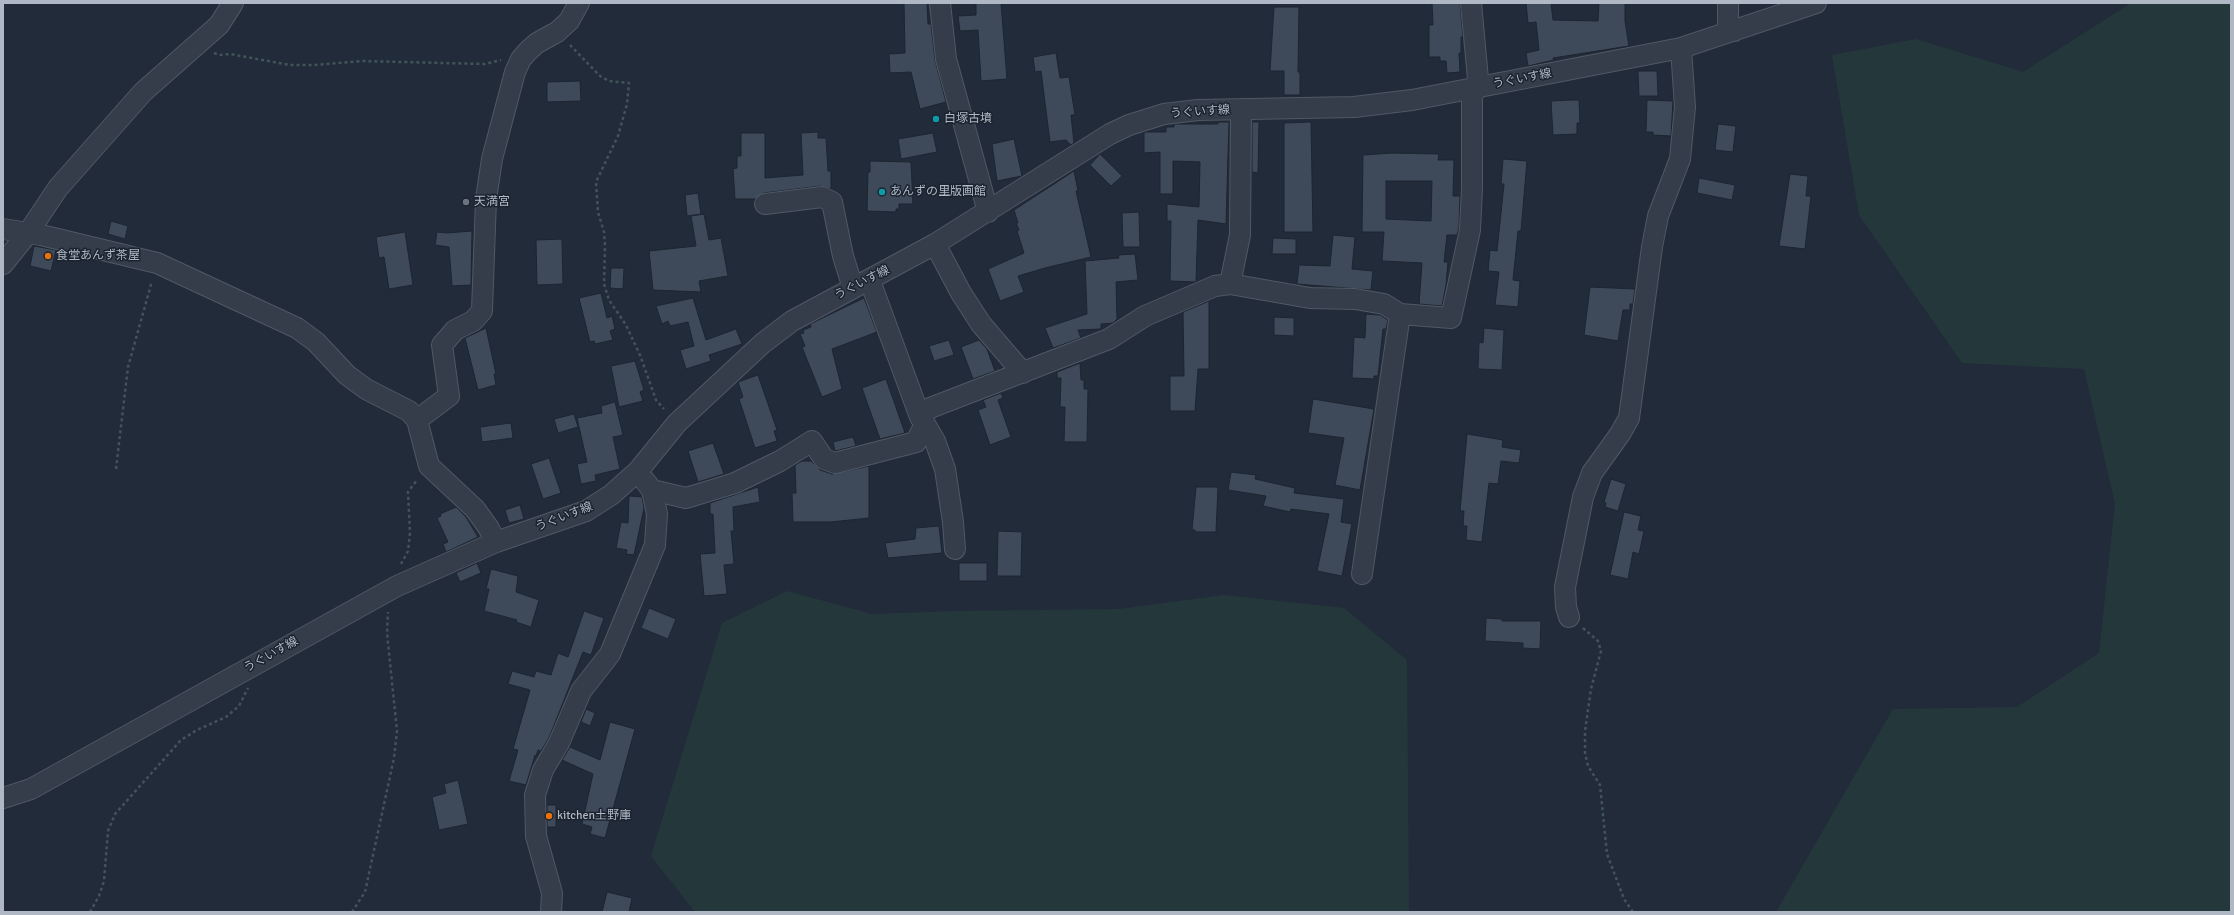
<!DOCTYPE html>
<html>
<head>
<meta charset="utf-8">
<style>
  body { margin:0 }
  #map { position:relative; width:2234px; height:915px; overflow:hidden; background:#222b3a; font-family:Signika,sans-serif }
  canvas { display:block }
  .frame { position:absolute; inset:0; border:4px solid #b0b8c6; pointer-events:none }
</style>
</head>
<body>
<div id="map">
<canvas width="2234" height="915"></canvas>
<div class="frame"></div>
</div>
<script>
const context = document.querySelector('canvas').getContext('2d');
context.lineJoin = 'round';
function fillPath(path, color) {
  context.fillStyle = color;
  context.fill(path, 'evenodd');
}
function shape(rows) {
  const path = new Path2D();
  for (const r of rows) {
    path.moveTo(r[0], r[1]);
    for (let i = 2; i < r.length; i += 2) path.lineTo(r[i], r[i + 1]);
  }
  return path;
}
function strokePath(path, color, width, dash) {
  context.strokeStyle = color;
  context.lineWidth = width;
  context.lineCap = dash ? 'butt' : 'round';
  context.setLineDash(dash || []);
  context.stroke(path);
}
function drawText(font, color, halo, rows, align = 'center') {
  context.font = font + ' Signika,"Noto Sans JP",sans-serif';
  context.lineWidth = 3;
  context.setLineDash([]);
  context.textBaseline = 'middle';
  context.strokeStyle = halo;
  context.fillStyle = color;
  for (const [text, x, y, turn = 0] of rows) {
    context.save();
    context.translate(x, y);
    context.rotate((+turn || 0) * Math.PI / 180);
    context.textAlign = isNaN(turn) ? turn : align;
    if (halo) context.strokeText(text, 0, 0);
    context.fillText(text, 0, 0);
    context.restore();
  }
}
fillPath(shape([
  [2131,3,2231,3,2231,912,1776,912,1893,709,2017,707,2099,653,2115,504,2084,369,1962,363,1859,215,1832,55,1916,39,2023,72],
  [787,591,872,614,957,611,1119,609,1224,595,1344,608,1407,660,1409,912,695,912,651,856,722,623]
]), '#24383b');
const building = shape([
  [904,3,927,3,928,24,931,24,935,60,946,102,920,109,911,72,890,73,889,54,905,53,904,3],
  [976,3,1001,3,1007,79,981,81,978,30,960,31,958,16,976,15,976,3],
  [1432,3,1460,3,1463,37,1461,37,1461,53,1459,53,1460,72,1447,73,1446,61,1440,61,1440,57,1429,57,1429,25,1433,25,1432,3],
  [1526,3,1551,3,1553,20,1598,21,1599,3,1625,3,1625,21,1629,46,1553,58,1554,60,1528,66,1526,53,1539,50,1536,22,1528,23,1526,3],
  [1274,7,1299,7,1298,72,1300,72,1300,95,1284,95,1284,71,1270,71,1274,7],
  [1056,53,1060,78,1069,77,1075,115,1071,115,1074,143,1071,145,1066,140,1050,142,1041,71,1035,72,1033,57,1056,53],
  [1638,71,1657,71,1658,96,1639,96,1638,71],
  [580,81,581,101,547,102,547,82,580,81],
  [1571,100,1579,100,1580,123,1577,123,1577,134,1553,135,1551,101,1571,100],
  [1647,100,1673,101,1671,136,1653,135,1653,132,1646,132,1647,100],
  [1218,122,1229,122,1226,224,1198,220,1196,282,1170,281,1171,221,1167,221,1167,204,1199,207,1200,162,1173,161,1173,194,1160,194,1160,152,1144,153,1144,132,1166,132,1166,127,1174,127,1174,124,1218,124,1218,122],
  [1252,122,1259,122,1258,173,1252,172,1252,122],
  [1311,122,1313,232,1284,232,1284,123,1311,122],
  [1718,124,1736,126,1733,152,1715,150,1718,124],
  [818,132,818,138,826,138,828,171,831,171,831,189,821,186,764,193,755,199,735,199,733,169,737,168,737,156,741,156,741,133,765,133,765,178,803,175,801,133,818,132],
  [933,133,937,152,901,159,898,139,933,133],
  [1014,139,1022,176,997,181,992,144,1014,139],
  [1392,153,1439,154,1438,160,1454,160,1453,196,1460,196,1459,228,1457,235,1447,235,1444,262,1448,262,1446,285,1442,306,1419,304,1422,263,1382,261,1384,232,1362,232,1363,155,1392,153],
  [1386,181,1432,181,1431,221,1386,219,1386,181],
  [1100,154,1122,176,1111,186,1090,165,1100,154],
  [1503,159,1527,161,1521,231,1518,231,1513,280,1520,281,1518,307,1495,305,1499,272,1488,271,1490,250,1497,251,1504,184,1501,184,1503,159],
  [870,161,911,162,913,204,899,204,899,209,896,209,896,212,867,211,868,172,870,172,870,161],
  [1074,171,1078,191,1076,191,1091,257,1045,268,1018,276,1024,292,1000,301,988,269,1024,253,1017,231,1019,230,1016,223,1018,223,1014,210,1074,171],
  [1790,174,1808,176,1806,196,1811,196,1805,249,1779,246,1790,174],
  [1699,178,1735,185,1732,200,1697,193,1699,178],
  [698,193,701,214,687,216,685,195,698,193],
  [1139,212,1140,247,1123,247,1122,213,1139,212],
  [704,214,709,240,721,238,728,276,699,281,701,292,653,290,649,251,696,246,691,216,704,214],
  [111,221,128,226,125,239,108,234,111,221],
  [472,231,471,285,452,286,449,247,435,245,437,232,447,233,472,231],
  [405,232,413,285,389,289,384,257,379,258,376,237,405,232],
  [1333,235,1355,237,1352,269,1373,271,1371,290,1297,284,1299,265,1330,266,1333,235],
  [1273,238,1296,239,1296,254,1272,254,1273,238],
  [562,239,563,284,537,285,536,240,562,239],
  [34,246,56,250,51,271,30,266,34,246],
  [1135,254,1138,280,1116,282,1117,319,1113,323,1101,324,1101,329,1078,330,1081,338,1053,348,1045,328,1087,314,1085,261,1119,258,1118,255,1135,254],
  [611,268,624,268,623,289,610,288,611,268],
  [1590,287,1635,289,1633,304,1630,304,1630,310,1623,310,1618,341,1584,335,1590,287],
  [601,293,607,318,612,316,615,329,610,331,613,340,595,344,594,341,590,342,579,298,601,293],
  [693,298,706,340,736,329,742,344,709,355,711,361,686,369,680,350,694,346,688,322,670,326,668,321,662,324,656,306,693,298],
  [864,298,877,332,832,349,842,389,822,397,802,347,805,346,800,334,804,333,803,330,811,327,810,324,864,298],
  [1209,301,1209,369,1198,369,1195,411,1170,411,1170,376,1184,376,1183,312,1209,301],
  [1366,314,1380,315,1388,320,1386,329,1383,329,1378,376,1374,376,1374,379,1352,378,1354,337,1365,338,1366,314],
  [1274,317,1294,318,1294,336,1274,335,1274,317],
  [486,328,496,374,494,374,496,385,478,390,465,338,486,328],
  [1484,328,1504,330,1502,370,1478,369,1479,342,1483,343,1484,328],
  [949,340,954,355,934,361,929,346,949,340],
  [979,340,987,349,995,371,973,379,961,347,979,340],
  [635,361,644,390,640,392,643,401,619,407,611,366,635,361],
  [1080,363,1081,380,1084,380,1084,389,1088,389,1087,442,1064,442,1065,407,1060,407,1061,378,1057,378,1057,372,1080,363],
  [758,375,777,430,774,431,777,441,755,448,739,399,743,397,738,382,758,375],
  [886,379,905,433,880,439,862,388,886,379],
  [1001,393,1003,398,998,400,1011,437,990,445,978,410,986,407,983,400,1001,393],
  [1313,399,1374,409,1360,490,1335,485,1344,438,1308,433,1313,399],
  [615,402,623,435,613,437,620,469,595,475,596,481,581,484,577,464,587,462,577,418,602,413,601,406,615,402],
  [574,414,578,427,558,433,554,419,574,414],
  [511,423,513,438,482,442,480,427,511,423],
  [1467,434,1503,440,1502,447,1521,450,1519,463,1501,461,1498,484,1489,483,1482,542,1466,540,1467,526,1463,526,1464,511,1460,511,1467,434],
  [853,437,856,446,835,451,833,442,853,437],
  [713,443,724,474,698,482,688,451,713,443],
  [549,458,561,493,543,499,531,464,549,458],
  [802,461,811,461,820,470,832,474,869,466,869,518,831,522,793,522,792,493,796,493,795,465,802,461],
  [1231,472,1256,475,1255,479,1295,488,1294,493,1344,499,1341,522,1352,524,1342,576,1317,571,1329,514,1291,509,1290,512,1263,506,1266,496,1228,490,1231,472],
  [1611,479,1626,484,1618,511,1605,507,1606,503,1604,502,1611,479],
  [758,487,760,502,733,507,734,531,731,531,734,564,724,565,727,594,704,596,700,554,715,553,713,514,710,514,710,503,758,487],
  [1196,487,1218,487,1216,532,1195,532,1195,530,1192,530,1196,487],
  [629,496,642,497,644,508,634,555,626,554,627,550,616,548,621,522,628,523,629,496],
  [520,505,524,519,509,523,505,510,520,505],
  [456,507,466,517,478,537,446,552,443,544,448,542,437,518,441,516,440,514,456,507],
  [1624,512,1641,516,1638,530,1644,531,1639,554,1633,552,1628,579,1610,575,1624,512],
  [939,526,942,553,888,558,885,543,915,539,916,528,939,526],
  [998,531,1022,532,1021,576,997,576,998,531],
  [477,563,481,573,460,582,456,573,477,563],
  [959,563,987,563,987,581,959,581,959,563],
  [491,569,518,576,516,592,539,600,531,627,516,622,517,620,484,611,489,589,486,589,491,569],
  [649,608,676,619,668,639,641,628,649,608],
  [584,611,604,618,591,655,583,652,549,738,541,751,538,750,536,756,535,755,526,785,509,781,518,750,513,749,530,690,508,684,512,671,534,677,536,671,551,675,558,653,568,657,584,611],
  [1486,618,1502,619,1502,621,1541,621,1540,649,1523,648,1523,643,1485,641,1486,618],
  [586,709,595,713,590,726,581,722,586,709],
  [610,722,635,729,605,838,590,834,592,827,582,824,593,774,562,760,570,747,600,760,610,722],
  [458,780,468,824,439,830,432,797,446,793,444,784,458,780],
  [547,805,556,805,556,827,547,827,547,805],
  [607,892,632,898,629,912,602,912,607,892]
]);
fillPath(building, '#3e4959');
strokePath(building, '#1d2531', 1);
const minor = shape([
  [940,3,946,59,988,212],
  [1728,3,1728,22,1734,31],
  [765,204,822,197,832,202,843,256,853,288],
  [3,229,41,235,157,263,297,328,316,342,347,375,366,389,409,411,417,420,429,466,475,509,488,527,496,542],
  [935,244,961,293,981,324,1023,373],
  [3,264,28,233,58,188,143,92,219,25,233,3],
  [870,281,920,417],
  [1230,284,1240,235,1241,109],
  [417,420,449,396,442,345,455,330,473,321,482,311,486,199,492,159,515,72,521,59,528,51,537,43,557,32,569,21,579,3],
  [925,424,935,441,945,469,953,522,955,549],
  [652,490,686,498,735,483,780,461,812,441,824,459,835,463,916,442,925,424,920,417,930,408,1109,339,1145,316,1215,286,1230,284,1310,298,1355,299,1384,304,1400,314,1451,318,1470,230,1472,188,1472,98,1478,79,1471,3],
  [1362,574,1400,314],
  [1569,617,1566,607,1565,587,1583,497,1592,473,1620,434,1629,418,1652,247,1658,216,1680,159,1685,107,1681,48],
  [3,798,31,789,397,586,496,542,586,511,611,495,638,471,677,423,763,343,792,321,935,244,1110,134,1129,125,1164,114,1198,110,1354,107,1412,100,1681,48,1816,3],
  [551,912,552,893,536,836,535,795,543,770,559,743,581,691,610,654,655,545,657,514,652,490,645,481]
]);
strokePath(minor, '#505865', 22);
strokePath(shape([
  [570,45,600,76,609,81,629,83,627,104,618,136,596,182,598,212,604,232,605,246,604,284,609,300,626,325,640,355,656,400,664,409],
  [214,53,219,55,230,54,290,65,315,65,362,61,485,64,501,60],
  [116,469,128,367,152,281],
  [401,564,408,551,410,533,408,492,417,480],
  [1583,628,1598,641,1601,651,1591,689,1585,731,1585,753,1588,766,1600,785,1607,854,1624,899,1633,912],
  [90,912,99,896,104,881,108,831,115,814,181,740,197,730,226,717,239,706,248,688],
  [352,912,365,892,394,758,397,731,387,633,388,612]
]), '#415558', 2.5, [3, 3]);
strokePath(minor, '#353d4a', 20);
for (const [x, y, r, color] of [
  [936,119,4,"#0f9aa8"],
  [882,192,4,"#0f9aa8"],
  [466,202,4,"#6b7280"],
  [48,256,4,"#e8710a"],
  [549,816,4,"#e8710a"]
]) {
  const dot = new Path2D();
  dot.arc(x, y, r, 0, 2 * Math.PI);
  context.fillStyle = color;
  context.fill(dot);
  strokePath(dot, '#1b232f', 1.5);
}
drawText('12px', '#b0b8c6', '#1b232f', [
  ["うぐいす線",1522,79,-11],
  ["うぐいす線",1200,112,-4],
  ["うぐいす線",862,283,-27],
  ["うぐいす線",564,517,-21],
  ["うぐいす線",271,655,-29]
]);
drawText('12px', '#b0b8c6', '#1b232f', [
  ["白塚古墳",944,119],
  ["あんずの里版画館",890,192],
  ["天満宮",474,202],
  ["食堂あんず茶屋",56,256],
  ["kitchen土野庫",557,816]
], 'left');
</script>
</body>
</html>
